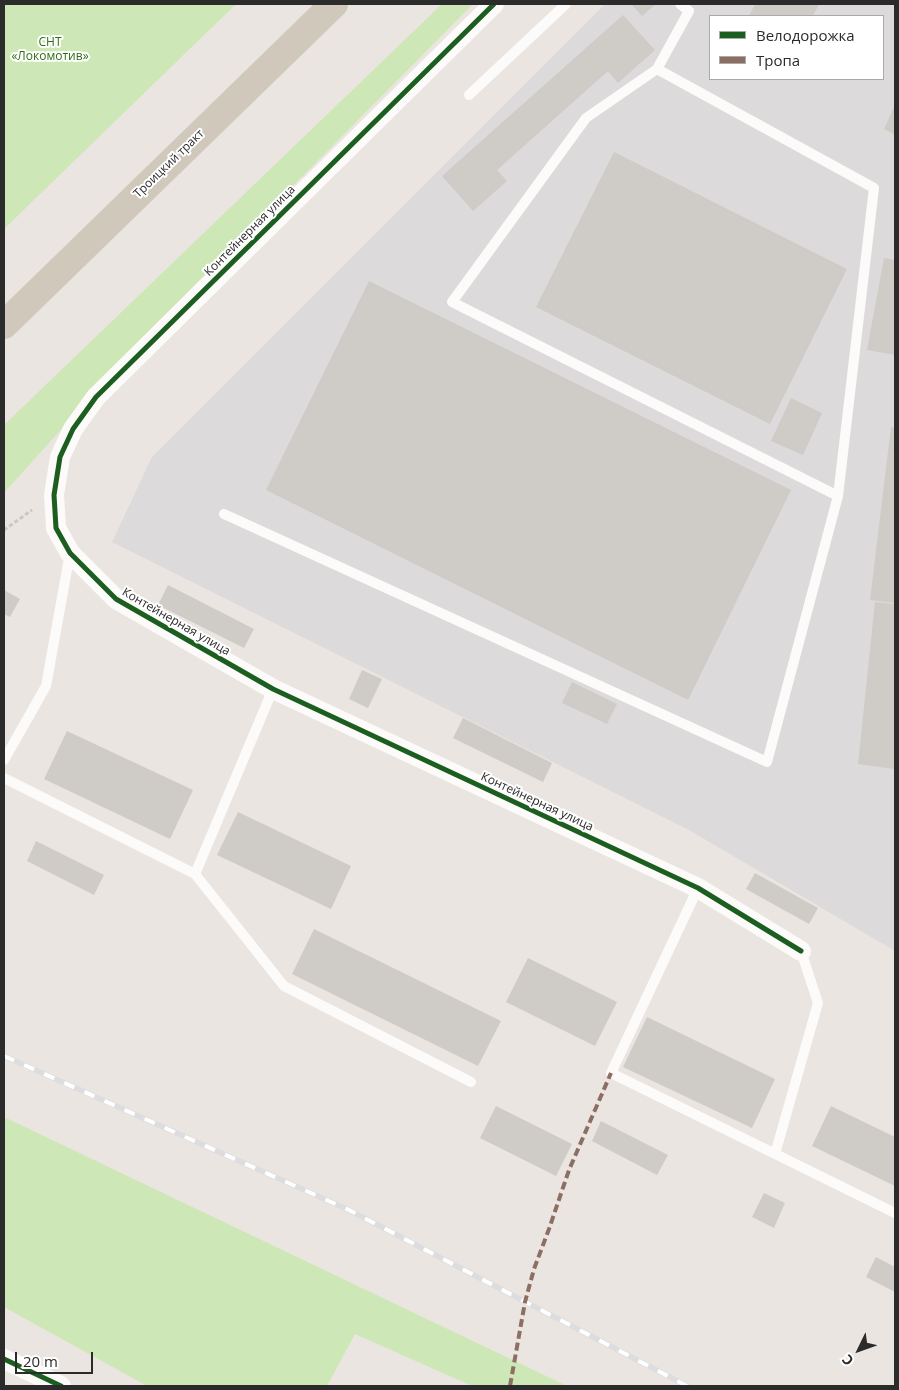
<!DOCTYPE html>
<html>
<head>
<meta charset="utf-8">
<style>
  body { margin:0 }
  #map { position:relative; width:899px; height:1390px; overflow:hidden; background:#eae5e0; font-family:"Open Sans",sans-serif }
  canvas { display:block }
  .frame { position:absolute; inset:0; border:5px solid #2b2b2b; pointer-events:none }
  .legend { position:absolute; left:709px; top:15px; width:175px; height:65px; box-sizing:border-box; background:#fff; border:1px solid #aaa; margin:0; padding:6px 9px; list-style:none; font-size:15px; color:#2b2b2b }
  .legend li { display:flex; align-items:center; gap:10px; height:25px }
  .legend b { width:25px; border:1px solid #aaa }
  .north { position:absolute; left:834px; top:1325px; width:50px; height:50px; -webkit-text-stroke:4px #fff; paint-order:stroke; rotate:228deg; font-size:14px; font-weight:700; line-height:20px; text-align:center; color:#2b2b2b }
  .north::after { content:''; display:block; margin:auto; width:18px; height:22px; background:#2b2b2b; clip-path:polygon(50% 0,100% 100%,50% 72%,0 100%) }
  .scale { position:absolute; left:15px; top:1352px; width:78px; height:22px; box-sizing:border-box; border:2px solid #2b2b2b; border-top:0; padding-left:6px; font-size:15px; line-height:18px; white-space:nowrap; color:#2b2b2b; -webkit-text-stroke:4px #fff; paint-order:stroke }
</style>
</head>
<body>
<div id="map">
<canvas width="899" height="1390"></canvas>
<div class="frame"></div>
<ul class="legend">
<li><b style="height:6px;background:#1b5e20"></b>Велодорожка</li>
<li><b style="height:6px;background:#8d6e63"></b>Тропа</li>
</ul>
<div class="north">С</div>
<div class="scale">20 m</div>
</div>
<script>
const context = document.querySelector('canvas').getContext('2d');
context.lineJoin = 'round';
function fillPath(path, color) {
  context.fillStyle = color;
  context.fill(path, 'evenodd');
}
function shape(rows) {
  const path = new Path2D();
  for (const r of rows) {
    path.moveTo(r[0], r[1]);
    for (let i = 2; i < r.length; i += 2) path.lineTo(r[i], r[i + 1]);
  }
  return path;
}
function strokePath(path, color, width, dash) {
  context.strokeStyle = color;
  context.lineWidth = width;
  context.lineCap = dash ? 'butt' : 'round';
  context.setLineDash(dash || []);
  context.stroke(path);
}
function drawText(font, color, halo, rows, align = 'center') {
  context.font = font + ' "Open Sans",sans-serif';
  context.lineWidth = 4;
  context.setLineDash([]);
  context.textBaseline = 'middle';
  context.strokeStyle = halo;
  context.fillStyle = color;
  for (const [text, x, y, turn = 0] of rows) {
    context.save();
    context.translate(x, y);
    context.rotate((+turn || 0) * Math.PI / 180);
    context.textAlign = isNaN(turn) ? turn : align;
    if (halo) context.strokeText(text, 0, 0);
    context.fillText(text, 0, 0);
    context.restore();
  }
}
fillPath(shape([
  [605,4,895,4,895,951,689,830,112,542,152,457],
  [710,16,883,16,883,79,710,79]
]), '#dddadc');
fillPath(shape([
  [4,4,236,4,4,229],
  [442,4,473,4,156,324,4,493,4,425],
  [4,1117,567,1386,472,1386,355,1334,327,1386,147,1386,4,1307]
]), '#cee7b6');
fillPath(shape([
  [631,4,656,4,642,16],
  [755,4,819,4,813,16,749,16],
  [623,15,655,50,618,83,608,71,497,170,507,181,473,211,442,176],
  [895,105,895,135,884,129],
  [614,152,847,269,770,424,536,307],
  [884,258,895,260,895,355,867,350],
  [369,281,791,490,688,700,266,490],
  [791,398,822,413,803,455,771,441],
  [891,427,895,428,895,603,870,600],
  [168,585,254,629,244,648,158,605],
  [4,590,20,599,10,617,4,614],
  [875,602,895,604,894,769,858,764],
  [362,670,382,679,368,708,349,699],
  [572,682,617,704,607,724,562,703],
  [463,718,552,763,543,782,453,738],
  [67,731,193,790,170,839,44,779],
  [238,812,351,866,331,909,217,855],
  [36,841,104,875,94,895,27,861],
  [755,873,818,908,809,924,746,889],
  [314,929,501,1021,478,1066,292,974],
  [528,958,617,1002,595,1046,506,1002],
  [647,1017,775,1079,752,1128,623,1067],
  [496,1106,572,1144,556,1176,480,1138],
  [831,1106,895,1137,895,1186,812,1146],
  [601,1121,668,1155,657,1175,592,1141],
  [764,1193,785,1203,774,1228,752,1217],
  [876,1257,895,1267,895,1292,866,1277]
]), '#cfcbc7');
strokePath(shape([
  [4,530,32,510]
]), '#c8c7c7', 3, [4, 2.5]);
strokePath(shape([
  [657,69,874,188,838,496],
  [469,95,566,4],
  [224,514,767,762,838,496,452,302,586,118,657,69,689,11,680,4],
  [4,760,46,686,70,553],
  [4,778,195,874,284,986,471,1082],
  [195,874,273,689],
  [698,888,611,1073,895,1213],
  [775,1154,818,1003,801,951]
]), '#fcfbfa', 10);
strokePath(shape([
  [494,4,96,397,73,429,60,457,54,495,56,528,70,553,116,599,273,689,698,888,801,951],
  [4,1359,61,1386]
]), '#fcfbfa', 20);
strokePath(shape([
  [4,325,334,4]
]), '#cfc8bb', 28);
const rail = shape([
  [4,1056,349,1210,687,1386]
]);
strokePath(rail, '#dddddf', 5.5);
strokePath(rail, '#fff', 4, [11]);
strokePath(shape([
  [510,1386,525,1302,534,1269,549,1229,569,1170,611,1073]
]), '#8d6e63', 4, [8, 4]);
strokePath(shape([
  [494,4,96,397,73,429,60,457,54,495,56,528,70,553,116,599,273,689,698,888,801,951],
  [4,1359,61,1386]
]), '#1b5e20', 5);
drawText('12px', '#2f6e15', '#fff', [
  ["СНТ",50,43],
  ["«Локомотив»",50,57]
]);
drawText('12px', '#2b2b2b', '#fff', [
  ["Троицкий тракт",169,164,-44],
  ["Контейнерная улица",250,231,-45],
  ["Контейнерная улица",176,622,30],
  ["Контейнерная улица",537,802,25]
]);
</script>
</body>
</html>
